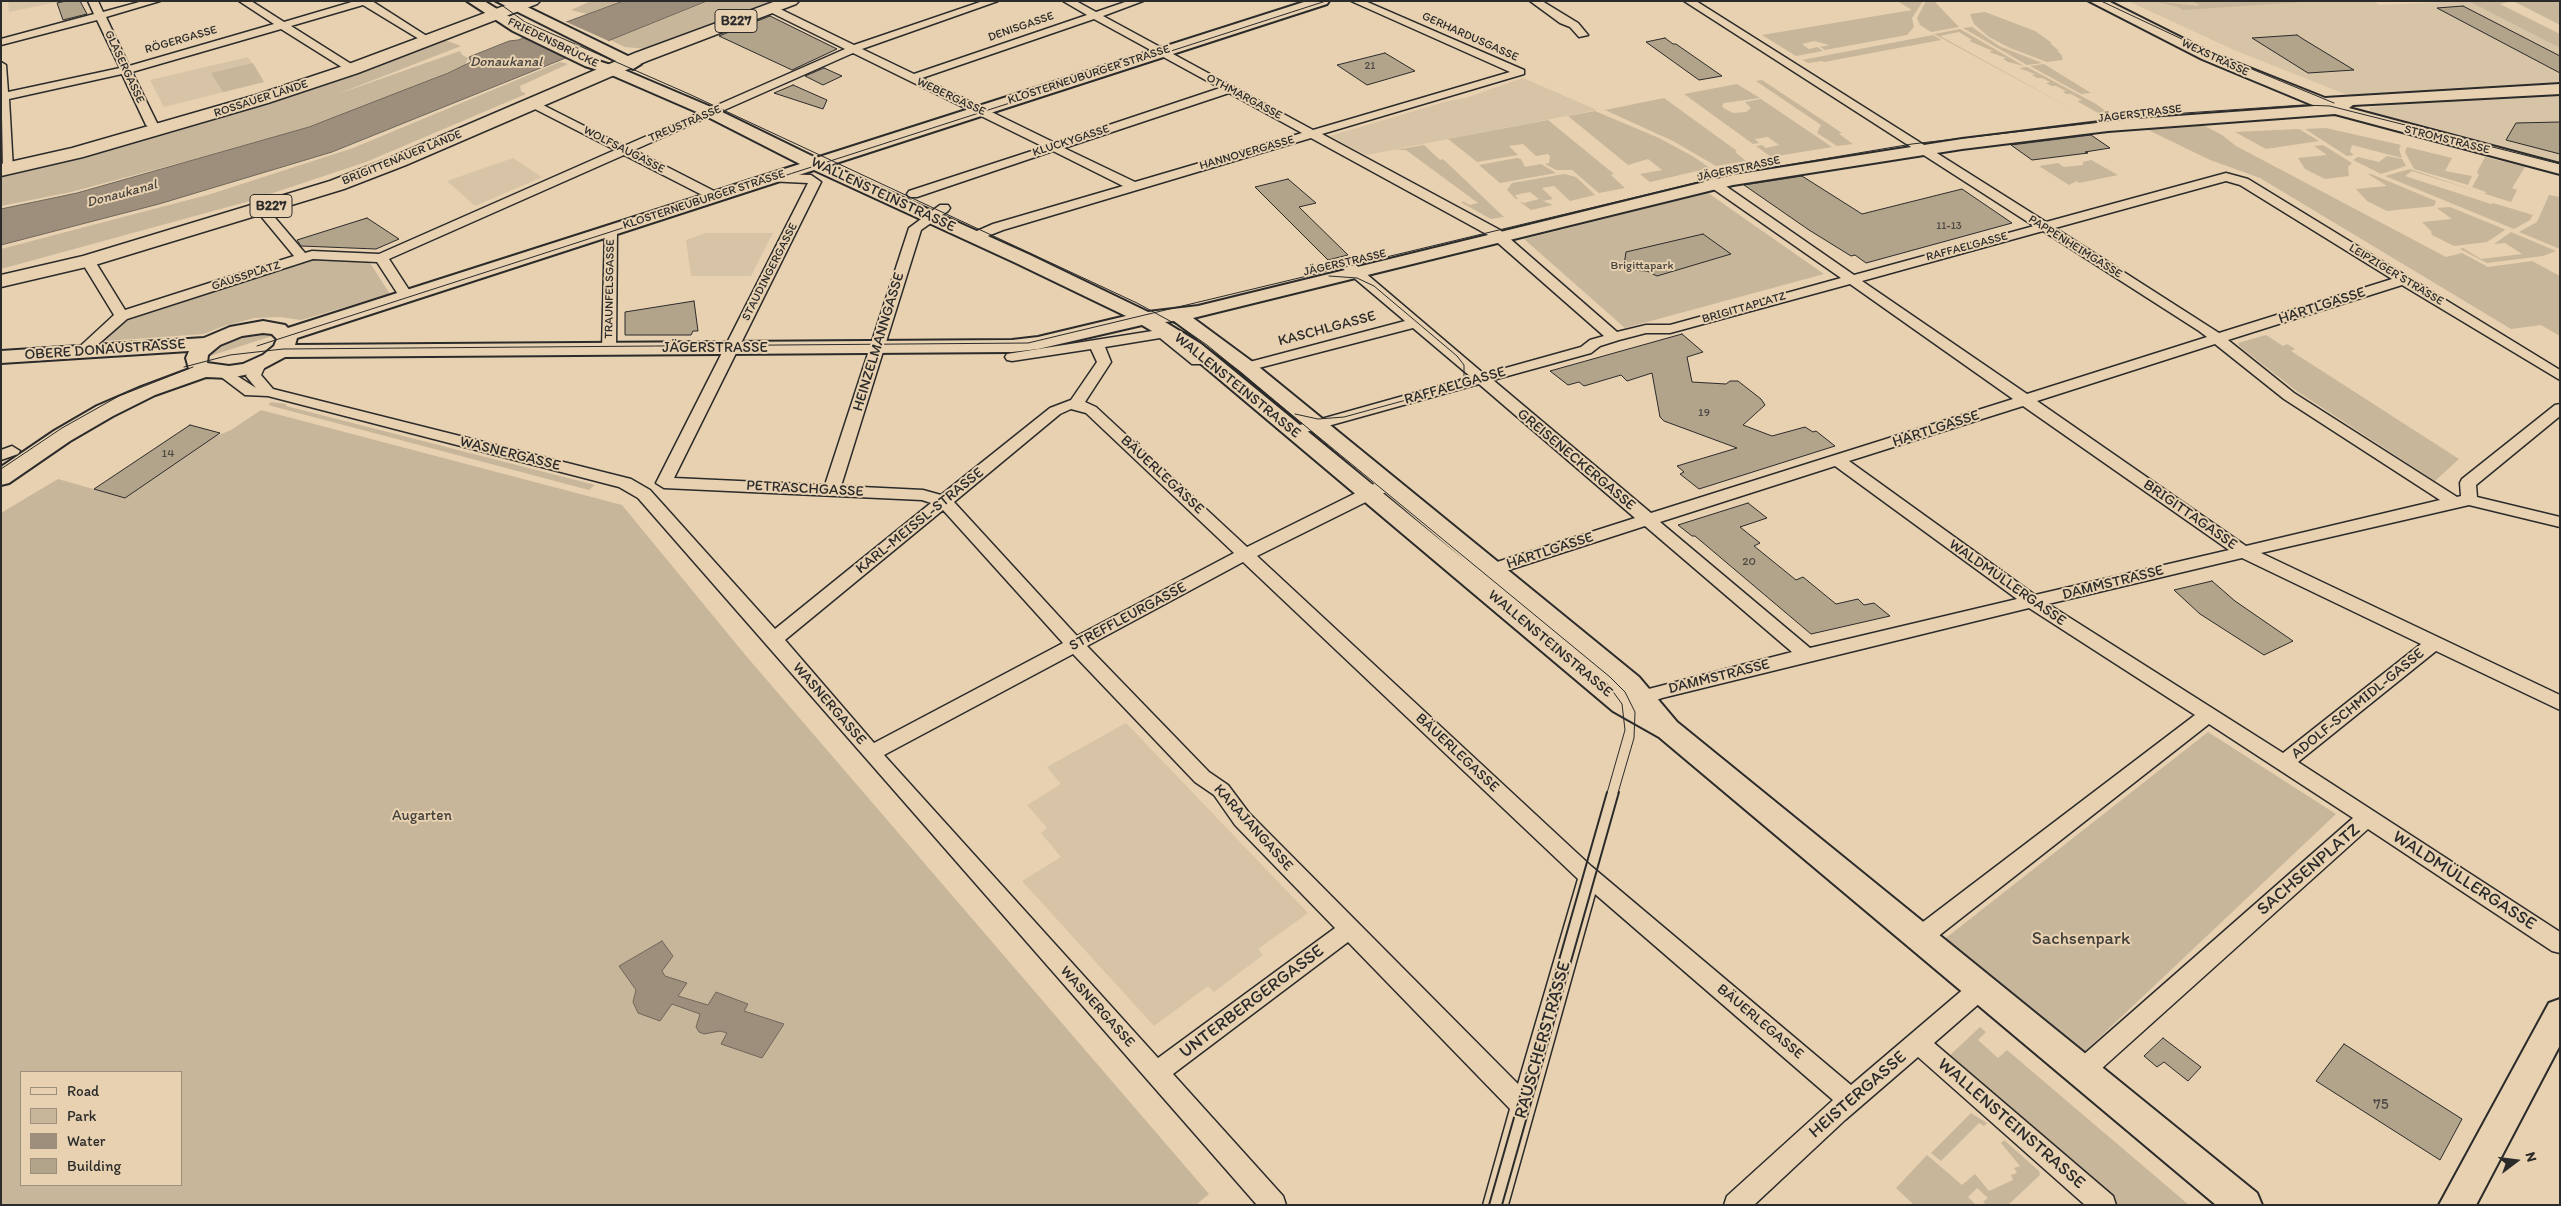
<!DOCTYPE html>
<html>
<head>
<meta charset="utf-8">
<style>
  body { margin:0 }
  #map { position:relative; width:2561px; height:1206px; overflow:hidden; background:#e7d1b0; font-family:Itim,sans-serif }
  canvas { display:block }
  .frame { position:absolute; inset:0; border:2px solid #2b2b2b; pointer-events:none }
  .legend { position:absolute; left:20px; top:1071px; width:162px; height:115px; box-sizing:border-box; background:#e7d1b0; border:1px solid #9c8f7b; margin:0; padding:6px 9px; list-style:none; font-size:15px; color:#2b2b2b }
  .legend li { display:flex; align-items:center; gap:10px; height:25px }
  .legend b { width:25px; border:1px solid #9c8f7b }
  .north { position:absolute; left:2491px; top:1136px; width:50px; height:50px; -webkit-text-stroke:4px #e7d1b0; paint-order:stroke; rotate:75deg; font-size:14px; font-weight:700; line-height:20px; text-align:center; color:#2b2b2b }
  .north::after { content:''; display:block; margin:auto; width:18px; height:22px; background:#2b2b2b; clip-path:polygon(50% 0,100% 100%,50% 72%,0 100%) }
</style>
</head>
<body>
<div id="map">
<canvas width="2561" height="1206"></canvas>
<div class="frame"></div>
<ul class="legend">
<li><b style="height:6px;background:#e7d1b0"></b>Road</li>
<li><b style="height:14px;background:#c8b69a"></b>Park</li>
<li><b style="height:14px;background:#9d8f7b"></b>Water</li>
<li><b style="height:14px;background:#b2a38b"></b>Building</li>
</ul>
<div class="north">N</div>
</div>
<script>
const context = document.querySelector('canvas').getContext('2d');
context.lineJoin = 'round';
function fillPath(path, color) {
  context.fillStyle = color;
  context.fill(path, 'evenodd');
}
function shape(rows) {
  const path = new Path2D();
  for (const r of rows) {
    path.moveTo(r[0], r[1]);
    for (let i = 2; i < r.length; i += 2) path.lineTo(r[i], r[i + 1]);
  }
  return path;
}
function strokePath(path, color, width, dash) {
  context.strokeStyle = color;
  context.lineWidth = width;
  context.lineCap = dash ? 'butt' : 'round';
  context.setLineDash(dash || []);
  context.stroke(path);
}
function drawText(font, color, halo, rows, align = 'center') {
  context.font = font + ' Itim,sans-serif';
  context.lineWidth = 4;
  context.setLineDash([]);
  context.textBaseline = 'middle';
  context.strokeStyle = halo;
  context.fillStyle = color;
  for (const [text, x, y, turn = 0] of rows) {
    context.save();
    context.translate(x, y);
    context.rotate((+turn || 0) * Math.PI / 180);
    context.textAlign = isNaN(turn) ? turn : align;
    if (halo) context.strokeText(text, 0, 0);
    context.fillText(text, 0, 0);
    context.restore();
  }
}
fillPath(shape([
  [8,1,62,1,9,12],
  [2128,1,2372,1,2380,5,2468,1,2560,48,2560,83,2353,96,2345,94,2234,50],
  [248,57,264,82,164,107,150,80],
  [1523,78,1597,110,1366,155,1330,136,1448,101,1465,98],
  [2560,94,2560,164,2370,116,2370,107],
  [513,158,542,177,475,206,447,181],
  [706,233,773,233,751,276,691,276,686,240],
  [1126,723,1308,913,1258,949,1263,955,1214,992,1208,986,1154,1026,1022,881,1061,857,1041,833,1047,828,1027,805,1061,784,1047,767]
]), '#d7c3a5');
fillPath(shape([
  [591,1,620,1,587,14,571,10],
  [709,1,782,1,648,49,625,47,610,40],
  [1897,1,1923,1,1912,18,1914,27,1907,35,1825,50,1820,47,1829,45,1814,41,1802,44,1809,49,1817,47,1823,51,1796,56,1762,35,1912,10],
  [1926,1,1934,1,1959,27,1931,32,1920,25,1917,18],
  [2154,1,2197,6,2199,5,2193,1,2319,1,2183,10,2178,7],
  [2468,1,2512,1,2500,4,2560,34,2560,48],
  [2513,1,2560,1,2560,25,2529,9],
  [1985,12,2035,31,2052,43,2050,43,2059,51,2057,51,2061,54,2063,60,2047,62,2010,48,1989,37,1974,24,1970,14],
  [1972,27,1999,46,2042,63,2027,65,1963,28],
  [1960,29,2024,66,2008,62,2003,59,2006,58,1989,52,1993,51,1969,41,1972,40,1959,32,1940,36,2081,114,1934,34],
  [1933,35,1941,40,1824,62,1822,61,1808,63,1802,60],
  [442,39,461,46,335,95,460,51,462,55,468,58,465,65,366,106,308,127,191,160,71,192,1,206,1,174],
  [560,62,568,64,520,86,521,91,526,94,366,162,246,202,1,269,1,249,211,194,353,148],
  [253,63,264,82,223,92,211,73],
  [2044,64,2091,93,2081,94,2030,66],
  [2027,67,2096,104,2107,112,2098,113,2077,101,2082,100,2071,94,2066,94,2063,92,2066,91,2056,86,2052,86,2046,83,2050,82,2042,78,2037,78,2032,75,2035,74,2019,68],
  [1762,80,1842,133,1839,134,1853,144,1837,146,1817,133,1821,125,1756,81],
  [1737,84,1760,98,1724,103,1722,106,1725,109,1733,113,1746,112,1751,108,1745,102,1761,99,1832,147,1771,157,1756,146,1762,145,1766,148,1779,145,1768,137,1755,139,1759,143,1753,144,1684,94],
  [1664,98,1737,151,1735,152,1746,161,1716,166,1673,141,1605,110],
  [1595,111,1659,138,1694,157,1710,168,1650,182,1640,174,1662,170,1648,159,1628,165,1568,116],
  [1548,120,1614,174,1611,175,1625,188,1599,193,1572,170,1556,170,1545,164,1549,163,1550,156,1548,154,1536,156,1523,144,1509,146,1518,155,1477,162,1448,139],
  [2199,123,2222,135,2236,146,2446,257,2462,253,2488,267,2532,261,2560,276,2560,336,2541,325,2511,329,2260,178,2210,160,2144,128],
  [2326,128,2401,145,2399,149,2402,158,2352,145,2350,152,2354,155,2347,156,2305,129],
  [2299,129,2319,141,2266,149,2235,132],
  [1424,145,1440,160,1443,159,1504,217,1491,219,1462,203,1462,201,1470,205,1478,203,1406,150,1395,150],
  [2323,145,2352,163,2348,167,2349,176,2325,179,2305,169,2298,158,2327,155,2314,146],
  [2407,147,2452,158,2445,171,2472,176,2468,185,2414,169,2405,152],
  [2387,156,2402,159,2406,166,2381,174,2353,160,2358,157,2379,162],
  [2485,157,2525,167,2512,188,2517,190,2511,202,2412,171,2405,176,2491,204,2493,203,2533,215,2530,220,2514,229,2385,176,2410,169,2485,194,2486,192,2472,187,2479,175,2477,172],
  [1517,158,1521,159,1525,167,1541,164,1556,173,1500,183,1479,165],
  [2091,160,2118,175,2079,183,2077,181,2069,185,2039,166,2058,163,2064,167,2083,165,2083,162],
  [1564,174,1576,177,1595,195,1570,201,1554,186,1542,188,1553,199,1543,201,1553,205,1531,210,1519,201,1524,203,1539,199,1530,192,1515,195,1518,199,1516,199,1507,190,1512,183],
  [2368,174,2371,174,2436,201,2434,206,2387,211,2367,201,2356,189,2387,186],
  [1708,193,1824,274,1625,328,1524,239],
  [2549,195,2560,197,2560,249,2519,232,2537,222],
  [2450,207,2504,229,2505,230,2487,242,2454,246,2432,235,2431,231,2422,222,2452,219,2437,208],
  [2511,232,2556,251,2543,256,2487,263,2460,249,2463,248,2481,259,2522,254,2505,243,2494,244],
  [311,259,370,263,390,294,301,320,280,317,254,318,221,327,204,334,105,341,121,324,129,320],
  [263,333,272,336,207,357,209,352,230,338],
  [2266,335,2283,346,2287,344,2295,349,2291,351,2459,459,2435,481,2298,392,2239,346,2238,343],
  [271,402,286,404,286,406,595,485,589,490,268,405],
  [261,410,622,505,747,657,1209,1194,1196,1205,1,1205,1,513,58,479,125,498,214,437,231,430],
  [21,1072,181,1072,181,1185,21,1185],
  [2208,732,2336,814,2081,1055,1942,941],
  [1980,1027,1986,1032,1978,1040,1998,1058,2007,1050,2189,1205,2118,1205,1948,1057],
  [1971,1113,1987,1123,1984,1126,1979,1123,1941,1161,1931,1153],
  [2004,1140,2039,1171,2040,1175,2008,1205,1986,1205,1983,1202,1988,1198,1977,1188,1968,1197,1976,1205,1914,1205,1896,1188,1927,1155,1962,1185,1975,1174,1989,1191,2013,1180,2011,1175,2017,1173,2014,1168,2020,1166,2001,1143]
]), '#c8b69a');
const water = shape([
  [623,1,707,1,332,152,159,204,1,245,1,209,77,193,309,127,448,73,471,62,469,57,509,41,518,40,623,1],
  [662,941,673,956,662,971,665,976,687,983,678,996,708,1005,716,992,748,1004,744,1011,784,1024,762,1058,721,1044,727,1033,720,1031,704,1034,699,1032,696,1027,700,1014,672,1004,660,1021,638,1013,633,1002,636,990,619,966,662,941]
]);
fillPath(water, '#9d8f7b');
strokePath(water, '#6f675b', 1);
fillPath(shape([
  [562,20,611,42,569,59,521,36]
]), '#e7d1b0');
const building = shape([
  [66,1,80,1,87,14,63,20,57,3,66,1],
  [2463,6,2560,56,2560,73,2437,8,2463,6],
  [770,16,837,49,792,70,719,36,770,16],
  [2297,35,2303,39,2354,70,2308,73,2252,38,2297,35],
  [1665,38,1673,44,1676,44,1722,76,1699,80,1646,42,1665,38],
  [1385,53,1415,71,1367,85,1337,65,1385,53],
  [824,68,842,76,823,85,805,76,824,68],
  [793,85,827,100,823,109,774,93,793,85],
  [2560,122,2560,154,2506,140,2516,123,2560,122],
  [2091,135,2110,148,2085,152,2088,153,2032,160,2011,145,2091,135],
  [1802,176,1862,214,1962,189,2012,223,1866,263,1855,255,1851,256,1809,230,1744,185,1802,176],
  [1288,179,1316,203,1299,207,1348,255,1328,260,1255,187,1288,179],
  [367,218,399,239,376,249,301,246,297,240,367,218],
  [1703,234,1731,254,1657,276,1647,271,1631,270,1624,265,1626,252,1703,234],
  [694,301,698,331,693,331,691,335,625,335,625,312,694,301],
  [1682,334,1703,352,1687,357,1692,382,1726,384,1730,381,1738,381,1761,399,1765,405,1743,425,1772,436,1805,427,1813,432,1816,431,1835,446,1699,489,1680,474,1684,472,1677,466,1737,448,1664,421,1660,417,1652,373,1627,381,1621,375,1584,386,1579,382,1568,385,1550,371,1682,334],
  [190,425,220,433,125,498,94,489,190,425],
  [1748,503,1767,518,1740,527,1760,543,1754,546,1796,580,1803,577,1836,604,1858,599,1864,605,1874,603,1890,616,1811,634,1695,536,1692,536,1678,525,1748,503],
  [2212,581,2235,601,2293,641,2264,655,2200,614,2174,590,2212,581],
  [2163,1038,2201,1067,2188,1081,2164,1062,2157,1067,2144,1056,2163,1038],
  [2344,1044,2462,1119,2440,1160,2316,1081,2344,1044]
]);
fillPath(building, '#b2a38b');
strokePath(building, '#2b2b2b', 1);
const street = shape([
  [88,1,98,1,103,12,143,1,160,1,106,17,129,66,274,24,239,1,251,1,284,22,355,1,372,1,433,40,424,42,363,5,291,26,356,67,356,71,348,71,281,29,132,72,157,123,164,130,158,133,146,125,122,74,9,99,13,169,7,173,3,172,1,62,6,65,8,92,120,68,97,20,1,45,1,39,94,14,88,1],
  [983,1,998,1,862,49,914,74,1087,15,1063,1,1076,1,1096,12,1128,1,1143,1,1103,16,1313,130,1510,72,1351,1,1365,1,1524,70,1524,74,1322,134,1500,230,1617,332,1646,325,1670,325,1841,278,1699,179,1699,173,1707,173,1854,275,2034,226,1684,1,1696,1,2046,222,2226,173,2248,179,2560,370,2560,380,2402,285,2228,340,2294,393,2457,497,2461,496,2460,483,2462,479,2555,405,2560,404,2560,416,2476,485,2477,497,2560,517,2560,527,2469,505,2261,553,2560,695,2560,710,2436,651,2298,762,2560,932,2560,953,2552,951,2368,829,2090,1079,2082,1082,2074,1079,2070,1071,2074,1063,2353,818,2209,724,1927,945,1919,947,1911,945,1908,938,1911,931,2195,715,2029,608,1662,698,1651,702,1642,711,1635,713,1628,711,1626,706,1637,692,1792,652,1645,526,1487,577,1475,577,1472,573,1475,569,1635,518,1479,384,1299,434,1289,434,1286,431,1289,428,1471,377,1413,328,1247,371,1242,370,1240,367,1242,364,1405,321,1340,266,1338,263,1340,260,1350,260,1484,374,1581,347,1590,340,1604,336,1490,236,1311,138,1003,230,975,241,969,237,970,234,993,224,1123,186,1053,151,917,197,909,197,907,194,909,191,1044,147,853,53,634,150,718,193,720,196,718,199,710,199,624,155,389,259,413,296,411,299,401,299,377,262,313,259,127,319,87,354,82,355,75,351,114,315,81,261,83,258,93,258,125,310,294,256,255,209,261,205,265,206,305,253,312,251,379,254,615,150,529,106,529,102,537,102,624,146,845,49,766,10,766,6,774,6,854,45,983,1],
  [1094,19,1220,88,1055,143,922,78,1094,19],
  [1229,93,1302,133,1135,182,1064,148,1229,93],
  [2226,181,2240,185,2392,279,2219,333,2055,228,2226,181],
  [2043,231,2199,331,2207,337,2027,394,1862,281,2043,231],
  [1850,284,2013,399,1651,513,1493,380,1591,353,1600,346,1619,340,1646,333,1670,333,1850,284],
  [2215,344,2284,399,2440,500,2246,546,2037,401,2215,344],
  [2023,406,2229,550,2035,595,1849,461,2023,406],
  [1835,466,2017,599,1810,648,1660,522,1835,466],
  [2242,558,2421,644,2283,753,2048,604,2242,558],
  [1530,1,1542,1,1578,23,1588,35,1579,37,1570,27,1560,23,1530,1],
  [771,174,811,175,821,182,674,478,825,485,909,228,940,205,948,205,950,208,948,211,921,230,841,486,923,490,941,495,1050,408,1071,400,1097,362,1091,349,1012,361,1007,360,1005,357,1007,354,1165,329,1170,330,1171,335,1202,358,1204,361,1202,364,1192,364,1160,338,1105,347,1111,362,1085,402,1096,407,1247,547,1382,480,1394,480,1396,484,1394,488,1257,556,1591,866,1851,1085,1973,981,1981,978,1989,981,1992,988,1989,995,1934,1043,2113,1196,2116,1205,2085,1205,1918,1057,1845,1120,1754,1205,1724,1205,1727,1196,1833,1100,1595,894,1508,1205,1483,1205,1510,1109,1348,942,1173,1074,1283,1196,1286,1205,1257,1205,638,498,619,487,268,396,245,395,216,373,223,369,228,370,256,388,246,376,254,361,264,361,266,364,261,375,273,389,631,479,650,490,775,629,931,503,922,500,664,488,656,483,808,183,767,181,765,178,771,174],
  [1071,409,1086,413,1234,553,1077,636,954,502,1060,414,1071,409],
  [943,510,1063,643,874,743,785,640,943,510],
  [1243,562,1578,879,1518,1084,1249,813,1228,785,1209,772,1087,646,1243,562],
  [1073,654,1195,782,1214,795,1235,825,1335,928,1158,1058,884,755,1073,654],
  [611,226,617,230,616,349,609,353,602,349,605,230,611,226],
  [12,446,20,451,18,454,1,460,1,450,12,446]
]);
const secondary = shape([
  [467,1,484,1,523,25,595,60,617,67,718,110,816,158,1307,1,1329,1,1327,4,830,165,1030,255,1148,312,1198,306,1733,175,1962,139,2108,121,2315,106,2202,59,2089,1,2108,1,2212,53,2325,98,2560,84,2560,94,2353,105,2349,108,2560,164,2560,174,2335,114,2108,131,1962,149,1733,185,1193,318,1254,363,1639,677,1677,722,2257,1193,2262,1205,2216,1205,1659,737,1613,711,1187,352,1142,325,1038,349,1012,352,285,357,255,373,229,378,206,377,155,395,113,416,70,441,9,483,1,485,1,467,54,431,97,406,141,387,189,369,186,358,189,351,1,363,1,351,204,338,230,327,263,321,285,325,288,328,800,164,706,116,607,73,585,66,513,31,467,1],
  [814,170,1016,263,1126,316,1038,337,1012,340,295,345,297,338,814,170],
  [1174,321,1240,371,1467,562,1201,344,1165,322,1174,321],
  [263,333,272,334,277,339,274,346,263,355,243,364,229,366,207,363,208,355,220,345,242,336,263,333],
  [496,1,515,1,638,61,641,64,633,69,628,67,496,1],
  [2560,999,2560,1045,2476,1205,2439,1205,2549,1003,2560,999]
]);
const primary = shape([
  [517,1,540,1,537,4,358,73,268,103,83,157,1,176,1,164,72,148,256,95,346,65,517,1],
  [776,1,799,1,796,4,647,61,406,165,344,189,95,265,1,287,1,275,83,256,330,181,392,157,635,53,776,1]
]);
strokePath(street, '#2b2b2b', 3);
strokePath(secondary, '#2b2b2b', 4);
strokePath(primary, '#2b2b2b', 3);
fillPath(street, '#e7d1b0');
fillPath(secondary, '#e7d1b0');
fillPath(primary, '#e7d1b0');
strokePath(shape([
  [496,1,525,22,689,94,1137,303,1181,327,1207,345,1610,677,1625,692,1635,712,1634,738,1618,793],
  [2101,1,2203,49,2334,103],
  [257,346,1326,1],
  [184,367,230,355,283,349,1028,343,1728,175,1912,144,2170,114,2303,105,2330,106,2560,164],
  [1295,414,1318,419,1344,417,1443,390,1456,384,1464,376,1464,365,1457,356,1374,286,1357,278,1329,276],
  [1,469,62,428,119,396,193,367],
  [1606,682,1622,704,1625,730,1607,793]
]), '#2b2b2b', 1);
strokePath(shape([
  [1489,1205,1607,792],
  [1502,1205,1619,792]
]), '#2b2b2b', 2);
drawText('11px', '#4d4943', null, [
  ["21",1370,66],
  ["11-13",1949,226]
]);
drawText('12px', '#2b2b2b', '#e7d1b0', [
  ["DENISGASSE",1021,27,-19],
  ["GERHARDUSGASSE",1470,37,24],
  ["RÖGERGASSE",181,40,-16],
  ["FRIEDENSBRÜCKE",553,43,26],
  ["WEXSTRASSE",2215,58,25],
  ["GLASERGASSE",124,67,65],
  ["KLOSTERNEUBURGER STRASSE",1089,75,-18],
  ["WEBERGASSE",951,97,25],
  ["OTHMARGASSE",1244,97,28],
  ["ROSSAUER LÄNDE",261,99,-18],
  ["JÄGERSTRASSE",2140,114,-7],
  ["TREUSTRASSE",685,124,-23],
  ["STROMSTRASSE",2447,140,14],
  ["KLUCKYGASSE",1071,141,-18],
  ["WOLFSAUGASSE",624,150,27],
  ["HANNOVERGASSE",1247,153,-16],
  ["BRIGITTENAUER LÄNDE",402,158,-22],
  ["JÄGERSTRASSE",1739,169,-12],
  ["KLOSTERNEUBURGER STRASSE",704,200,-18],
  ["RAFFAELGASSE",1967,247,-15],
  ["PAPPENHEIMGASSE",2075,247,32],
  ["JÄGERSTRASSE",1345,263,-13],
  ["STAUDINGERGASSE",770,272,-63],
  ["LEIPZIGER STRASSE",2396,275,31],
  ["GAUSSPLATZ",246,276,-18],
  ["TRAUNFELSGASSE",610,289,-89],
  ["BRIGITTAPLATZ",1744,308,-16]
]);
drawText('12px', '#43403c', '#e7d1b0', [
  ["Brigittapark",1642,266]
]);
drawText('12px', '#4d4943', null, [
  ["19",1704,413],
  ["14",168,454],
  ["20",1749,562]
]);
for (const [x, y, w] of [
  [736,21,42],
  [271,206,42]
]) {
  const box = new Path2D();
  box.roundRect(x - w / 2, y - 11.5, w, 23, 4);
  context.fillStyle = '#e7d1b0';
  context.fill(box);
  strokePath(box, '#2b2b2b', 1);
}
drawText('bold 14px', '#2b2b2b', null, [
  ["B227",736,21],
  ["B227",271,206]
]);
drawText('italic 14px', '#48443f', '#e7d1b0', [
  ["Donaukanal",506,62],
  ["Donaukanal",122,194,-15]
]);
drawText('15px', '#2b2b2b', '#e7d1b0', [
  ["WALLENSTEINSTRASSE",883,195,25],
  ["HARTLGASSE",2322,306,-18],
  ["KASCHLGASSE",1327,329,-15],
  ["HEINZELMANNGASSE",879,342,-73],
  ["JÄGERSTRASSE",715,348],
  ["OBERE DONAUSTRASSE",105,350,-4],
  ["WALLENSTEINSTRASSE",1237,386,39],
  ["RAFFAELGASSE",1455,386,-16],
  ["HARTLGASSE",1936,429,-18],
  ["WASNERGASSE",510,454,14],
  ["GREISENECKERGASSE",1576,460,40],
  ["BÄUERLEGASSE",1162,475,43],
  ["PETRASCHGASSE",805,489,3],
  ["BRIGITTAGASSE",2190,515,35],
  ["KARL-MEISSL-STRASSE",920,521,-39],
  ["HARTLGASSE",1550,551,-18],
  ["WALDMÜLLERGASSE",2007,583,35],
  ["DAMMSTRASSE",2113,583,-14],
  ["STREFFLEURGASSE",1128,617,-28],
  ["WALLENSTEINSTRASSE",1550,644,40],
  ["DAMMSTRASSE",1719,677,-14],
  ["WASNERGASSE",829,704,49],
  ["ADOLF-SCHMIDL-GASSE",2358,704,-39],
  ["BÄUERLEGASSE",1457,753,43],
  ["KARAJANGASSE",1253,828,48],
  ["WASNERGASSE",1097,1007,48],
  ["BÄUERLEGASSE",1760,1022,40]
]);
drawText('15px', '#43403c', '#e7d1b0', [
  ["Augarten",422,816]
]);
drawText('15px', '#4d4943', null, [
  ["75",2381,1105]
]);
drawText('18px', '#2b2b2b', '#e7d1b0', [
  ["SACHSENPLATZ",2309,870,-41],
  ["WALDMÜLLERGASSE",2464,881,33],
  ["UNTERBERGERGASSE",1252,1002,-37],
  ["RAUSCHERSTRASSE",1543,1040,-74],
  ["HEISTERGASSE",1858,1095,-41],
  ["WALLENSTEINSTRASSE",2011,1124,41]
]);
drawText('18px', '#43403c', '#e7d1b0', [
  ["Sachsenpark",2081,939]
]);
</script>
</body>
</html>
